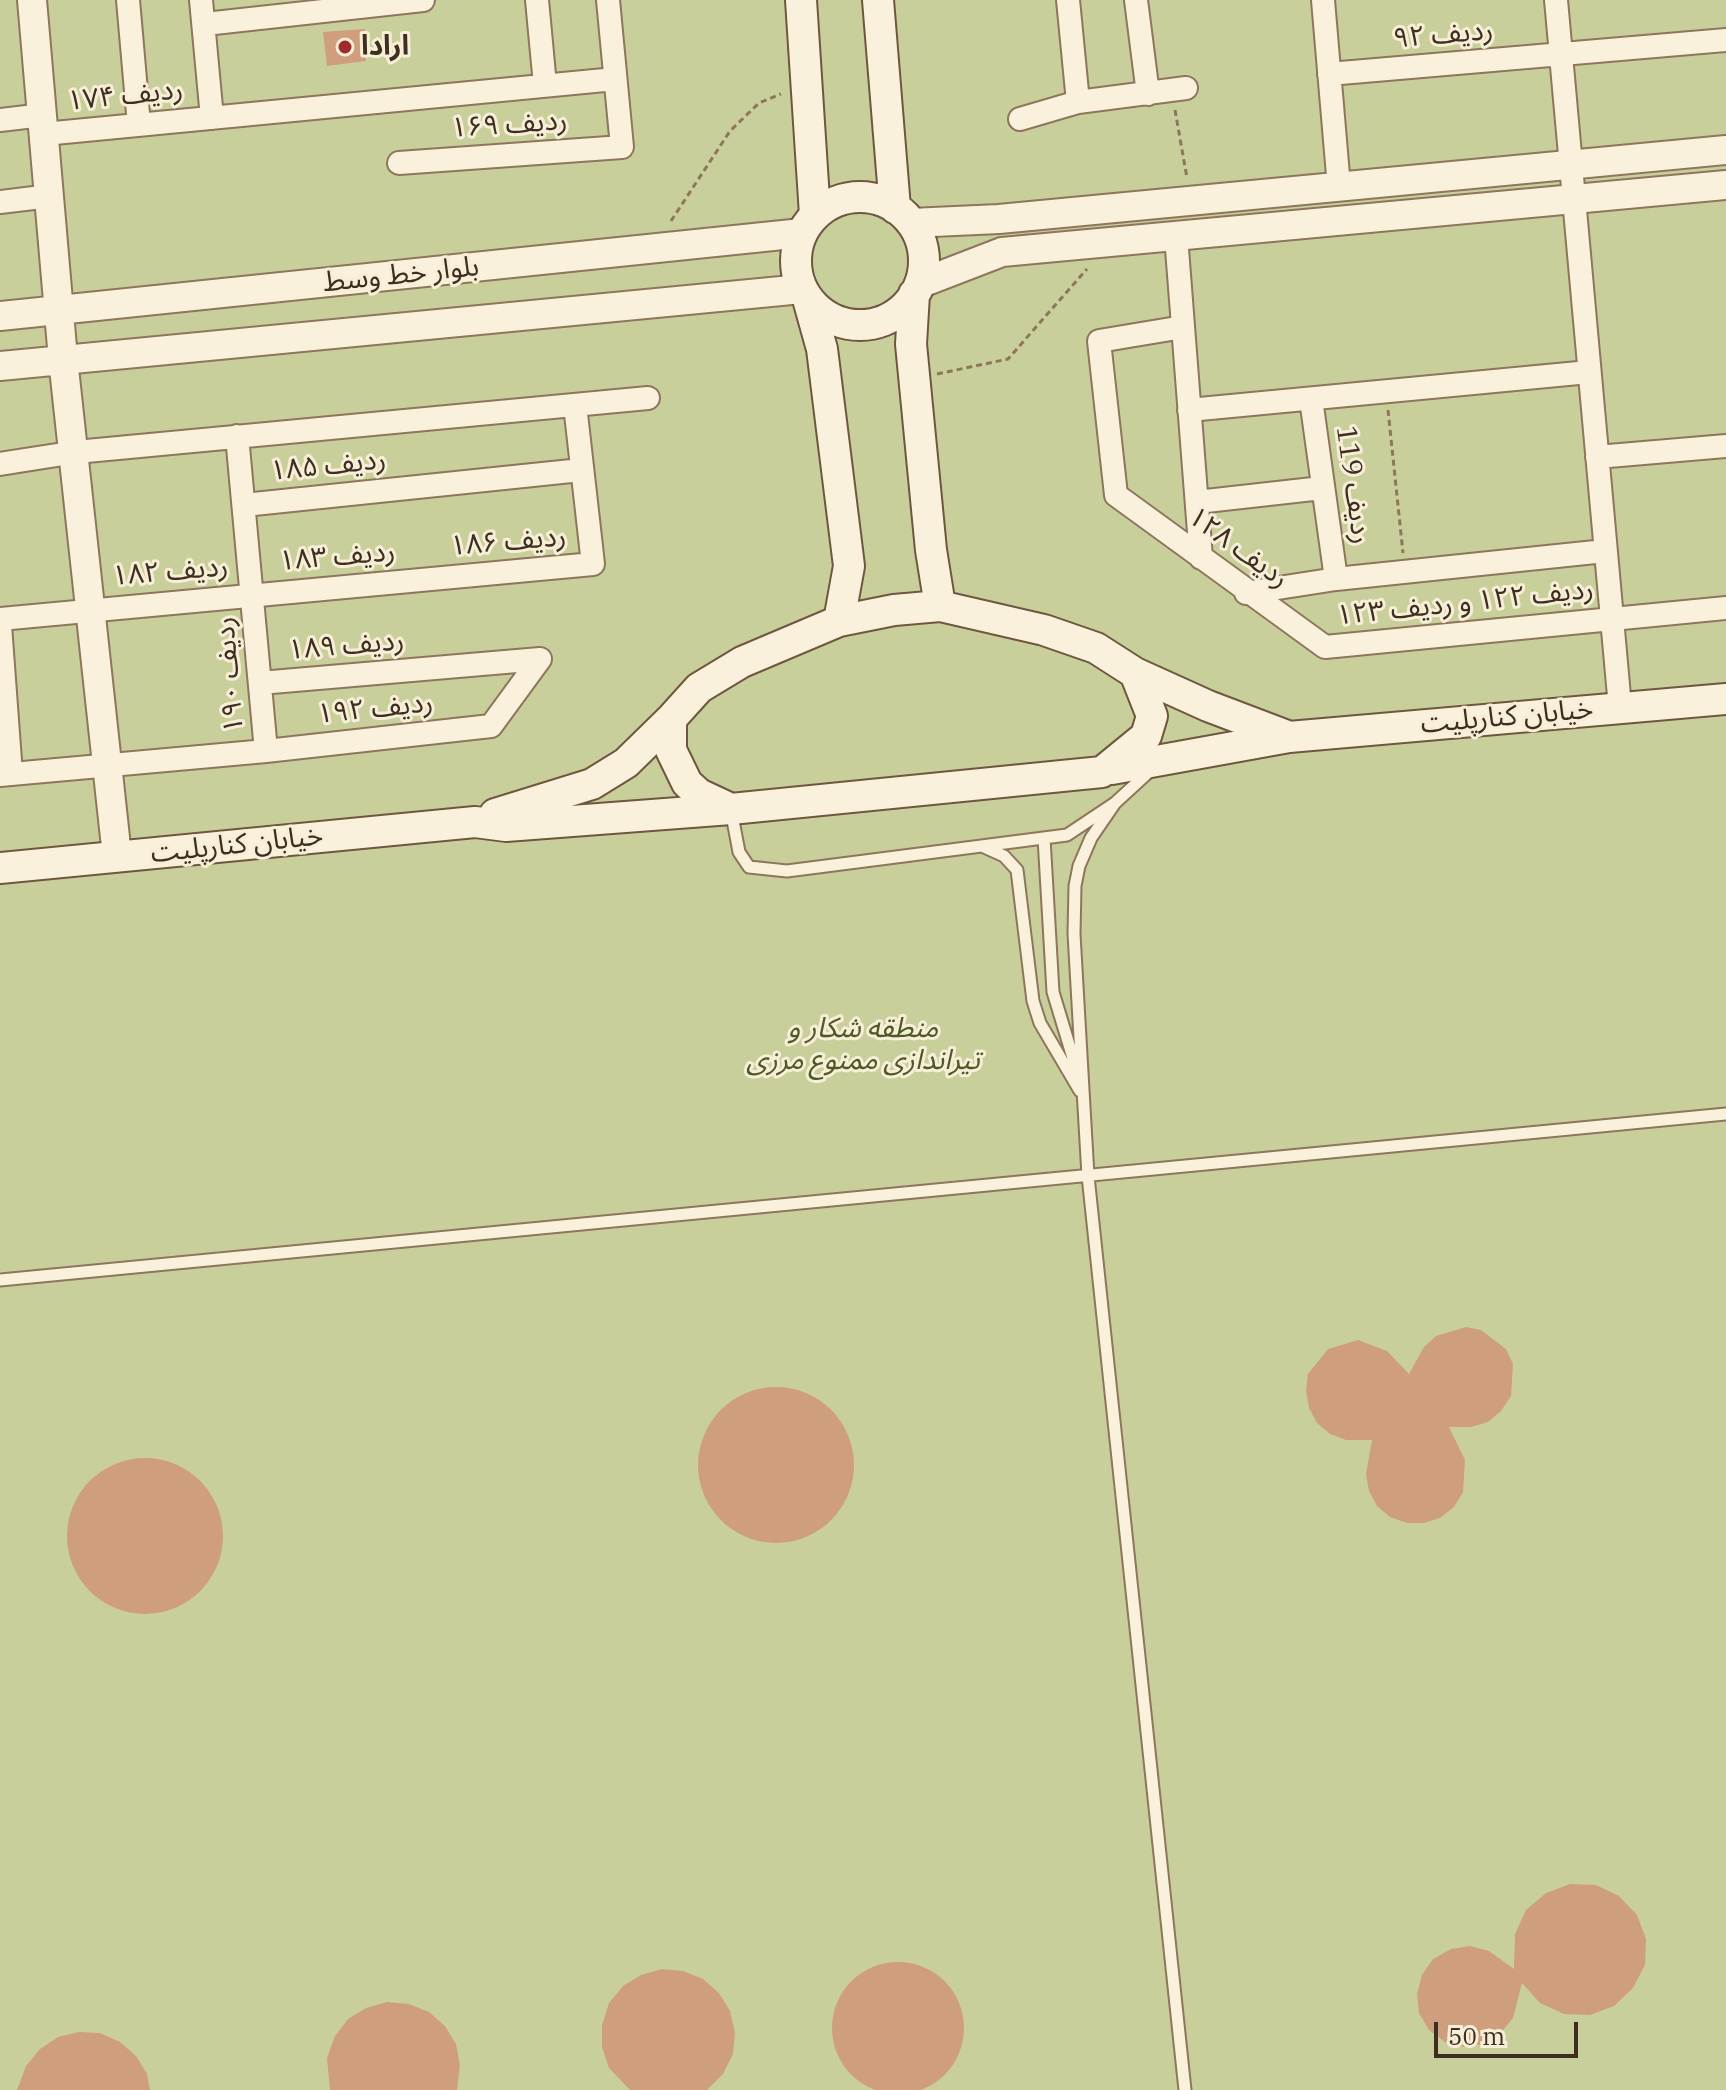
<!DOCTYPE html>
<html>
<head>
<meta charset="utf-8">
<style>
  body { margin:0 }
  #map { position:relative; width:1726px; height:2090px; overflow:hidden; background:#f0e4c8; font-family:"IBM Plex Serif",serif }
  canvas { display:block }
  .scale { position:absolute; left:1434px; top:2022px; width:144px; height:36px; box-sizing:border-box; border:4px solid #3d2e20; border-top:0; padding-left:10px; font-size:24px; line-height:28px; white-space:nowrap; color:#3d2e20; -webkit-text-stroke:6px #f7eed8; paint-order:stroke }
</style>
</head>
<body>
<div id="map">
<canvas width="1726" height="2090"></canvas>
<div class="scale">50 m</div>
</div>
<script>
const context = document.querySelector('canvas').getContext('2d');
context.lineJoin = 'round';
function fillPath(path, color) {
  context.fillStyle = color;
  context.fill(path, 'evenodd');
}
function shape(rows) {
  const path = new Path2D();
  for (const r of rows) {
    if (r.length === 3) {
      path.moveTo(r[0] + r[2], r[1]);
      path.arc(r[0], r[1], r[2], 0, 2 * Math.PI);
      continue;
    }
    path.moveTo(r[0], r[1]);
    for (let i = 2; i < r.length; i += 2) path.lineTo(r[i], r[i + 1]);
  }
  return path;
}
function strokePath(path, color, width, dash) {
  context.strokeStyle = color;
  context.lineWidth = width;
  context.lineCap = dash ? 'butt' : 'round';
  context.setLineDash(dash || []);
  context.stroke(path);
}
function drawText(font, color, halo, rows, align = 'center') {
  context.font = font + ' "IBM Plex Serif","Noto Sans Arabic",serif';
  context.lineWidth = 6;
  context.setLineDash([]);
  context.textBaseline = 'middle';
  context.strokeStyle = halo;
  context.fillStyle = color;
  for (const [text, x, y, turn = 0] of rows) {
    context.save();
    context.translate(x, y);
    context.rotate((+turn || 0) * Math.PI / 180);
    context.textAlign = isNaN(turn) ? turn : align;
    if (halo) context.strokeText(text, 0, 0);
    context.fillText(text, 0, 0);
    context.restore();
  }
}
fillPath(shape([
  [0,0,1726,0,1726,2090,0,2090]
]), '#c9cf9b');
fillPath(shape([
  [365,29,366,61,327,66,323,32],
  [1466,1327,1481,1330,1506,1349,1513,1364,1511,1396,1501,1411,1488,1422,1471,1427,1449,1427,1465,1460,1463,1492,1454,1507,1440,1518,1424,1523,1407,1523,1390,1517,1377,1506,1369,1491,1366,1474,1372,1440,1346,1440,1330,1434,1317,1423,1309,1408,1306,1391,1308,1374,1328,1349,1358,1340,1387,1351,1409,1374,1424,1347,1436,1336],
  [776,1465,78],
  [145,1536,78],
  [1570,1884,1596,1885,1619,1896,1637,1915,1646,1939,1645,1965,1633,1988,1614,2006,1590,2015,1564,2014,1540,2003,1522,1983,1513,2018,1500,2034,1484,2044,1464,2047,1445,2042,1429,2030,1419,2013,1417,1994,1422,1975,1433,1959,1451,1949,1470,1946,1489,1951,1514,1969,1515,1934,1526,1910,1546,1893],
  [898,2028,66],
  [662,1969,683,1971,703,1979,719,1993,730,2011,735,2033,733,2054,723,2074,707,2090,630,2090,609,2068,602,2047,602,2025,609,2003,623,1986,641,1975],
  [387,2002,409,2004,429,2012,445,2026,456,2044,460,2065,457,2090,330,2090,327,2058,335,2036,348,2019,366,2008],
  [79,2032,100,2033,120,2042,136,2056,147,2074,150,2090,17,2090,26,2066,40,2049,58,2037]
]), '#cf9f7d');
const service = shape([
  [1115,803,1091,838,1079,866,1075,886,1074,934,1088,1176,1185,2090],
  [731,810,739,852,749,867,787,871,1067,835,1115,803,1152,769],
  [1044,838,1053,992,1077,1071],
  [984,847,1004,856,1017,870,1033,1001,1040,1023,1080,1091],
  [0,1280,1726,1114]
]);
const minor = shape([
  [128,0,139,125],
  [201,0,212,118],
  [537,0,545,85],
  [1068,0,1078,102],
  [1136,0,1148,94],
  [1323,0,1339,187],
  [1556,0,1620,707],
  [205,24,423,0],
  [1329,74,1726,40],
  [1020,119,1078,102,1186,88],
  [0,120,43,115],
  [44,134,615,79],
  [399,163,622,147,608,0],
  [0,202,50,196],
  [1176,236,1201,558],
  [1183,327,1099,341,1116,495,1325,647,1726,608],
  [1311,399,1336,579],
  [1189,410,1589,372],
  [237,436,266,751],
  [1597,457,1726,446],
  [0,464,76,452,648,398],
  [1197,502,1322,488],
  [244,505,581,470],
  [1246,593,1336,579,1605,551],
  [0,619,593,564,575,405],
  [0,625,11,774],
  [260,683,540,659],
  [0,775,266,751,491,726,540,659]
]);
const tertiary = shape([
  [32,0,63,359,117,856],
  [911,223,999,219,1726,150],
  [919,284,1002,252,1726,185],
  [0,316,802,233],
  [0,366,802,289]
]);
const secondary = shape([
  [801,0,815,215],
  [878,0,895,208],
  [860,261,64],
  [914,294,911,344,931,550,940,606],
  [808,299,822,349,849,566,839,621],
  [1135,673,1208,706,1287,736],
  [1112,769,1289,737,1726,699],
  [495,814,592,784,626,763,671,719],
  [0,868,475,822,506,826,731,809,1102,772,1146,736,1152,716,1135,673,1096,648,1044,630,940,606,894,610,839,621,742,662,699,688,671,719,671,750,687,783,699,794,731,809]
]);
strokePath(service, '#8d765c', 15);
strokePath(minor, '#8d765c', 26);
strokePath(tertiary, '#8d765c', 32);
strokePath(secondary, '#6f573f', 34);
strokePath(shape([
  [1175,110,1187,178],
  [671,221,730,131,759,103,781,94],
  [937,374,1008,359,1087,269],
  [1388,410,1403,553]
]), '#8d765c', 3, [6, 4]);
strokePath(service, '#faf1dc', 11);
strokePath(minor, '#faf1dc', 22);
strokePath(tertiary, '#faf1dc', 28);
strokePath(secondary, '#faf1dc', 30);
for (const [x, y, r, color] of [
  [345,47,8,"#9e2a2b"]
]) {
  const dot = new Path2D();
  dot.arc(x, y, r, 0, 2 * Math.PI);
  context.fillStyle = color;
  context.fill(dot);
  strokePath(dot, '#f7eed8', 3);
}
drawText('28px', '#3d2e20', '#f7eed8', [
  ["ردیف ۹۲",1443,35,-5],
  ["ردیف ۱۷۴",125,96,-6],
  ["ردیف ۱۶۹",509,125,-4],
  ["بلوار خط وسط",401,275,-6],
  ["ردیف ۱۸۵",328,466,-6],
  ["ردیف 119",1353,485,82],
  ["ردیف ۱۸۶",508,542,-5],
  ["ردیف ۱۲۸",1238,548,36],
  ["ردیف ۱۸۳",337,557,-5],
  ["ردیف ۱۸۲",170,572,-5],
  ["ردیف ۱۲۲ و ردیف ۱۲۳",1465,603,-6],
  ["ردیف ۱۸۹",346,646,-5],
  ["ردیف ۱۹۰",230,675,-95],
  ["ردیف ۱۹۲",375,709,-6],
  ["خیابان کنارپلیت",1507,717,-5],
  ["خیابان کنارپلیت",237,845,-6]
]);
drawText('bold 28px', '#3d2e20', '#f7eed8', [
  ["ارادا",361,47]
], 'left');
drawText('italic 28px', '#4d5a26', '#f7eed8', [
  ["منطقه شکار و",863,1029],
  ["تیراندازی ممنوع مرزی",863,1061]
]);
</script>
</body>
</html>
